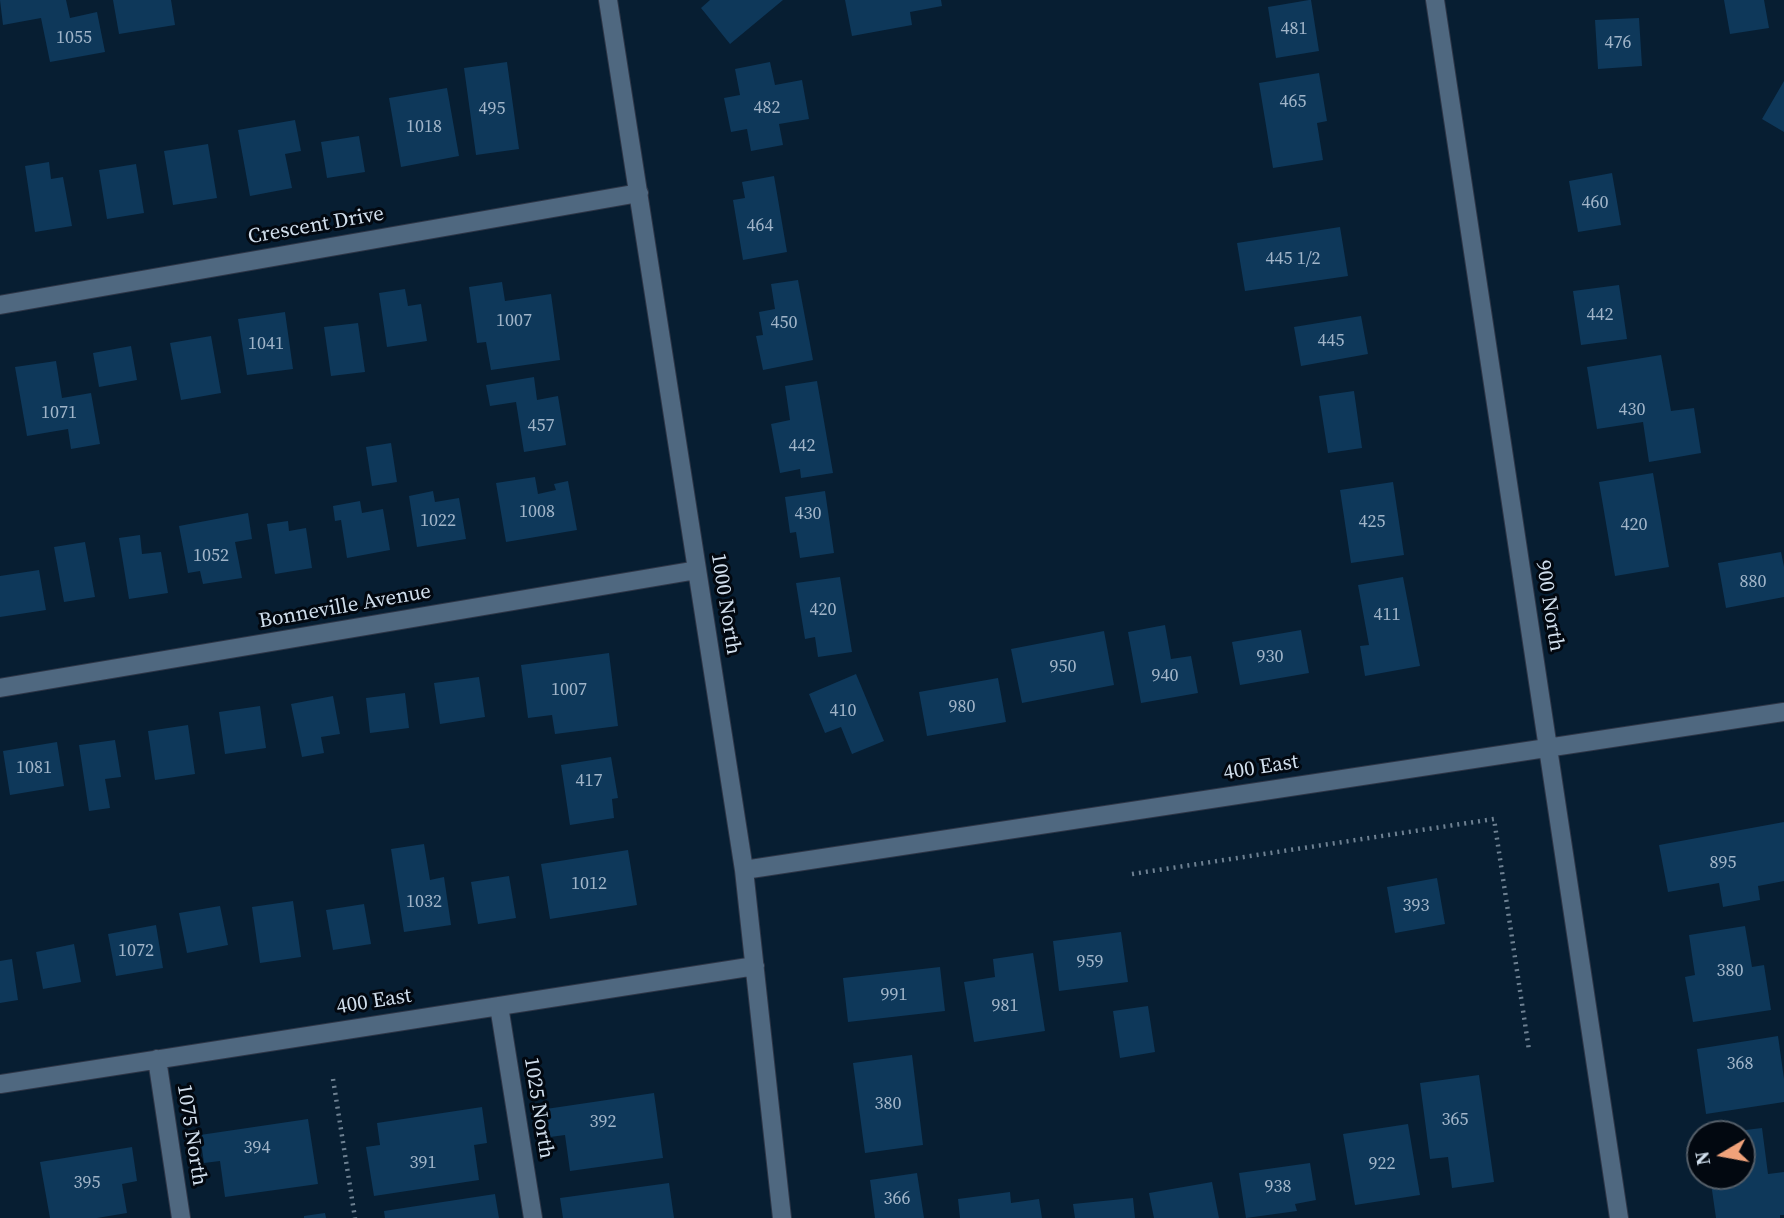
<!DOCTYPE html>
<html>
<head>
<meta charset="utf-8">
<style>
  body { margin:0 }
  #map { position:relative; width:1784px; height:1218px; overflow:hidden; background:#071e32; font-family:"Source Serif 4",serif }
  canvas { display:block }
  .north { position:absolute; left:1686px; top:1120px; width:70px; height:70px; box-sizing:border-box; background:#020810; border:2px solid #545e68; border-radius:50%; rotate:260deg; font-size:19px; font-weight:700; line-height:28px; text-align:center; color:#d0deec }
  .north::after { content:''; display:block; margin:auto; width:24px; height:32px; background:#f0a27a; clip-path:polygon(50% 0,100% 100%,50% 72%,0 100%) }
</style>
</head>
<body>
<div id="map">
<canvas width="1784" height="1218"></canvas>
<div class="north">N</div>
</div>
<script>
const context = document.querySelector('canvas').getContext('2d');
context.lineJoin = 'round';
function fillPath(path, color) {
  context.fillStyle = color;
  context.fill(path, 'evenodd');
}
function shape(rows) {
  const path = new Path2D();
  for (const r of rows) {
    path.moveTo(r[0], r[1]);
    for (let i = 2; i < r.length; i += 2) path.lineTo(r[i], r[i + 1]);
  }
  return path;
}
function strokePath(path, color, width, dash) {
  context.strokeStyle = color;
  context.lineWidth = width;
  context.lineCap = dash ? 'butt' : 'round';
  context.setLineDash(dash || []);
  context.stroke(path);
}
function drawText(font, color, halo, rows, align = 'center') {
  context.font = font + ' "Source Serif 4",serif';
  context.lineWidth = 6;
  context.setLineDash([]);
  context.textBaseline = 'middle';
  context.strokeStyle = halo;
  context.fillStyle = color;
  for (const [text, x, y, turn = 0] of rows) {
    context.save();
    context.translate(x, y);
    context.rotate((+turn || 0) * Math.PI / 180);
    context.textAlign = isNaN(turn) ? turn : align;
    if (halo) context.strokeText(text, 0, 0);
    context.fillText(text, 0, 0);
    context.restore();
  }
}
fillPath(shape([
  [0,0,66,0,70,18,97,12,105,52,50,62,41,18,3,25],
  [113,0,171,0,175,25,119,34],
  [710,0,783,0,730,44,701,8],
  [845,0,941,0,942,6,910,12,912,25,852,36],
  [1309,0,1311,0,1319,51,1276,58,1268,7],
  [1724,0,1764,0,1769,28,1730,34],
  [1639,18,1642,66,1598,69,1595,20],
  [507,62,519,149,476,155,464,68],
  [770,62,775,85,802,80,809,119,779,124,783,145,751,151,747,129,731,132,724,98,740,95,735,69],
  [1319,73,1327,121,1317,123,1323,160,1273,168,1259,83],
  [1784,81,1784,132,1762,119],
  [447,88,459,156,401,167,389,98],
  [295,120,301,151,285,154,292,188,250,196,238,130],
  [359,136,365,172,327,178,321,142],
  [208,144,217,198,173,205,164,151],
  [49,162,51,179,63,177,72,226,35,232,25,166],
  [136,164,144,213,107,219,99,170],
  [1612,173,1621,225,1578,232,1569,181],
  [774,176,787,252,743,260,733,200,745,198,742,182],
  [1340,227,1348,276,1245,291,1237,243],
  [798,280,813,360,763,370,756,336,763,335,759,312,775,309,771,284],
  [502,282,505,301,551,294,560,360,491,370,486,342,477,343,469,287],
  [1619,285,1627,339,1581,345,1573,291],
  [405,289,408,306,421,304,427,341,387,347,379,293],
  [285,312,293,369,247,375,238,319],
  [1361,316,1368,354,1301,366,1294,327],
  [358,323,365,372,331,376,324,327],
  [211,336,221,393,181,400,170,343],
  [131,346,137,380,99,387,93,353],
  [1661,355,1671,411,1694,408,1701,453,1649,462,1643,422,1597,429,1587,367],
  [56,361,62,398,91,393,100,444,71,449,68,429,27,436,15,367],
  [534,377,537,400,558,396,566,445,524,452,516,402,490,406,486,385],
  [817,381,833,473,801,478,800,469,780,473,771,424,790,420,785,386],
  [1354,391,1362,448,1328,453,1319,396],
  [391,443,397,482,372,486,366,447],
  [1653,473,1669,567,1615,576,1599,482],
  [535,477,538,494,556,490,554,484,568,481,577,530,506,542,496,483],
  [1393,482,1404,555,1351,563,1340,490],
  [433,491,435,502,459,498,466,539,417,547,409,496],
  [825,491,834,553,800,558,796,532,790,533,785,497],
  [360,501,362,513,383,509,390,550,347,558,341,520,335,521,333,506],
  [248,513,252,539,235,542,242,578,203,584,200,571,188,573,179,526],
  [288,521,289,531,306,528,312,568,275,574,267,524],
  [140,535,142,554,161,552,168,593,129,599,119,538],
  [85,542,95,597,64,602,54,547],
  [1781,552,1784,567,1784,597,1726,608,1718,563],
  [39,570,46,610,0,617,0,576],
  [840,577,852,652,818,657,815,637,805,639,796,583],
  [1403,577,1420,666,1365,676,1360,646,1369,645,1358,585],
  [1165,625,1171,659,1191,656,1198,693,1141,703,1128,632],
  [1301,630,1309,673,1240,685,1232,642],
  [1104,631,1114,685,1022,703,1011,649],
  [609,653,618,726,555,734,552,715,528,718,521,665],
  [856,674,884,741,852,754,841,727,825,733,809,694],
  [479,677,485,717,440,724,434,683],
  [998,678,1006,722,927,736,919,692],
  [405,693,409,728,370,733,366,698],
  [333,696,340,734,321,737,324,753,302,757,291,704],
  [260,706,266,748,225,754,219,712],
  [188,725,195,774,155,780,148,731],
  [115,740,121,777,105,779,110,808,89,811,79,745],
  [57,742,64,786,10,795,3,751],
  [611,757,618,798,612,799,614,818,570,825,561,765],
  [1784,822,1784,881,1758,886,1760,900,1723,907,1719,883,1668,892,1659,845],
  [424,844,430,880,444,877,451,925,404,932,391,849],
  [628,850,637,905,550,919,541,864],
  [509,876,516,918,478,924,471,882],
  [1437,878,1445,924,1395,933,1387,887],
  [293,901,301,957,260,963,252,907],
  [364,904,371,944,333,950,326,910],
  [220,906,228,945,187,953,179,913],
  [156,925,163,968,116,976,108,934],
  [1745,926,1752,967,1764,965,1771,1010,1693,1022,1685,977,1695,975,1689,935],
  [1121,932,1128,982,1059,991,1053,941],
  [74,944,81,982,43,989,36,952],
  [1033,953,1045,1031,974,1042,964,982,995,977,993,959],
  [12,959,18,1000,0,1003,0,961],
  [940,967,945,1011,848,1022,843,978],
  [1148,1006,1155,1052,1120,1058,1113,1011],
  [1778,1036,1784,1079,1784,1102,1706,1114,1697,1049],
  [912,1055,923,1145,865,1153,853,1063],
  [1479,1075,1494,1182,1452,1188,1448,1157,1430,1159,1420,1083],
  [654,1093,663,1158,570,1171,565,1135,550,1137,546,1109],
  [482,1107,487,1143,474,1145,479,1180,374,1196,366,1147,380,1145,377,1123],
  [308,1119,318,1184,225,1197,220,1161,204,1163,200,1135],
  [1408,1124,1420,1195,1355,1205,1343,1134],
  [1762,1128,1768,1174,1784,1172,1784,1215,1780,1215,1780,1218,1716,1218,1710,1176,1742,1176,1742,1134,1729,1132],
  [132,1147,137,1181,122,1184,127,1213,97,1218,50,1218,40,1162],
  [1310,1163,1316,1200,1295,1204,1297,1211,1246,1218,1239,1173],
  [917,1173,924,1218,875,1218,870,1180],
  [1212,1182,1219,1218,1154,1218,1149,1193],
  [669,1183,674,1218,563,1218,560,1198],
  [1010,1192,1011,1203,1039,1199,1042,1218,960,1218,958,1199],
  [495,1194,499,1218,385,1218,384,1211],
  [1133,1198,1135,1218,1075,1218,1073,1204],
  [325,1213,326,1218,304,1218,304,1216]
]), '#0e385a');
const minor = shape([
  [608,0,744,870,782,1218],
  [1435,0,1619,1218],
  [0,305,639,193],
  [0,688,697,570],
  [744,870,1784,712],
  [499,1006,533,1218],
  [157,1059,181,1218],
  [0,1084,755,966]
]);
strokePath(minor, '#2e3647', 20);
strokePath(shape([
  [1132,874,1494,819,1529,1050],
  [333,1079,355,1218]
]), '#6e8192', 4.5, [2, 5]);
strokePath(minor, '#4f6880', 18);
drawText('18px', '#a0b4c8', null, [
  ["481",1294,29],
  ["1055",74,38],
  ["476",1618,43],
  ["465",1293,102],
  ["482",767,108],
  ["495",492,109],
  ["1018",424,127],
  ["460",1595,203],
  ["464",760,226],
  ["445 1/2",1293,259],
  ["442",1600,315],
  ["1007",514,321],
  ["450",784,323],
  ["445",1331,341],
  ["1041",266,344],
  ["430",1632,410],
  ["1071",59,413],
  ["457",541,426],
  ["442",802,446],
  ["1008",537,512],
  ["430",808,514],
  ["1022",438,521],
  ["425",1372,522],
  ["420",1634,525],
  ["1052",211,556],
  ["880",1753,582],
  ["420",823,610],
  ["411",1387,615],
  ["930",1270,657],
  ["950",1063,667],
  ["940",1165,676],
  ["1007",569,690],
  ["980",962,707],
  ["410",843,711],
  ["1081",34,768],
  ["417",589,781],
  ["895",1723,863],
  ["1012",589,884],
  ["1032",424,902],
  ["393",1416,906],
  ["1072",136,951],
  ["959",1090,962],
  ["380",1730,971],
  ["991",894,995],
  ["981",1005,1006],
  ["368",1740,1064],
  ["380",888,1104],
  ["365",1455,1120],
  ["392",603,1122],
  ["394",257,1148],
  ["391",423,1163],
  ["922",1382,1164],
  ["395",87,1183],
  ["938",1278,1187],
  ["366",897,1199]
]);
drawText('21px', '#d0deec', '#020810', [
  ["Crescent Drive",316,226,-10],
  ["1000 North",725,604,81],
  ["900 North",1549,606,81],
  ["Bonneville Avenue",345,607,-10],
  ["400 East",1261,768,-9],
  ["400 East",374,1002,-9],
  ["1025 North",538,1108,81],
  ["1075 North",191,1135,81]
]);
</script>
</body>
</html>
